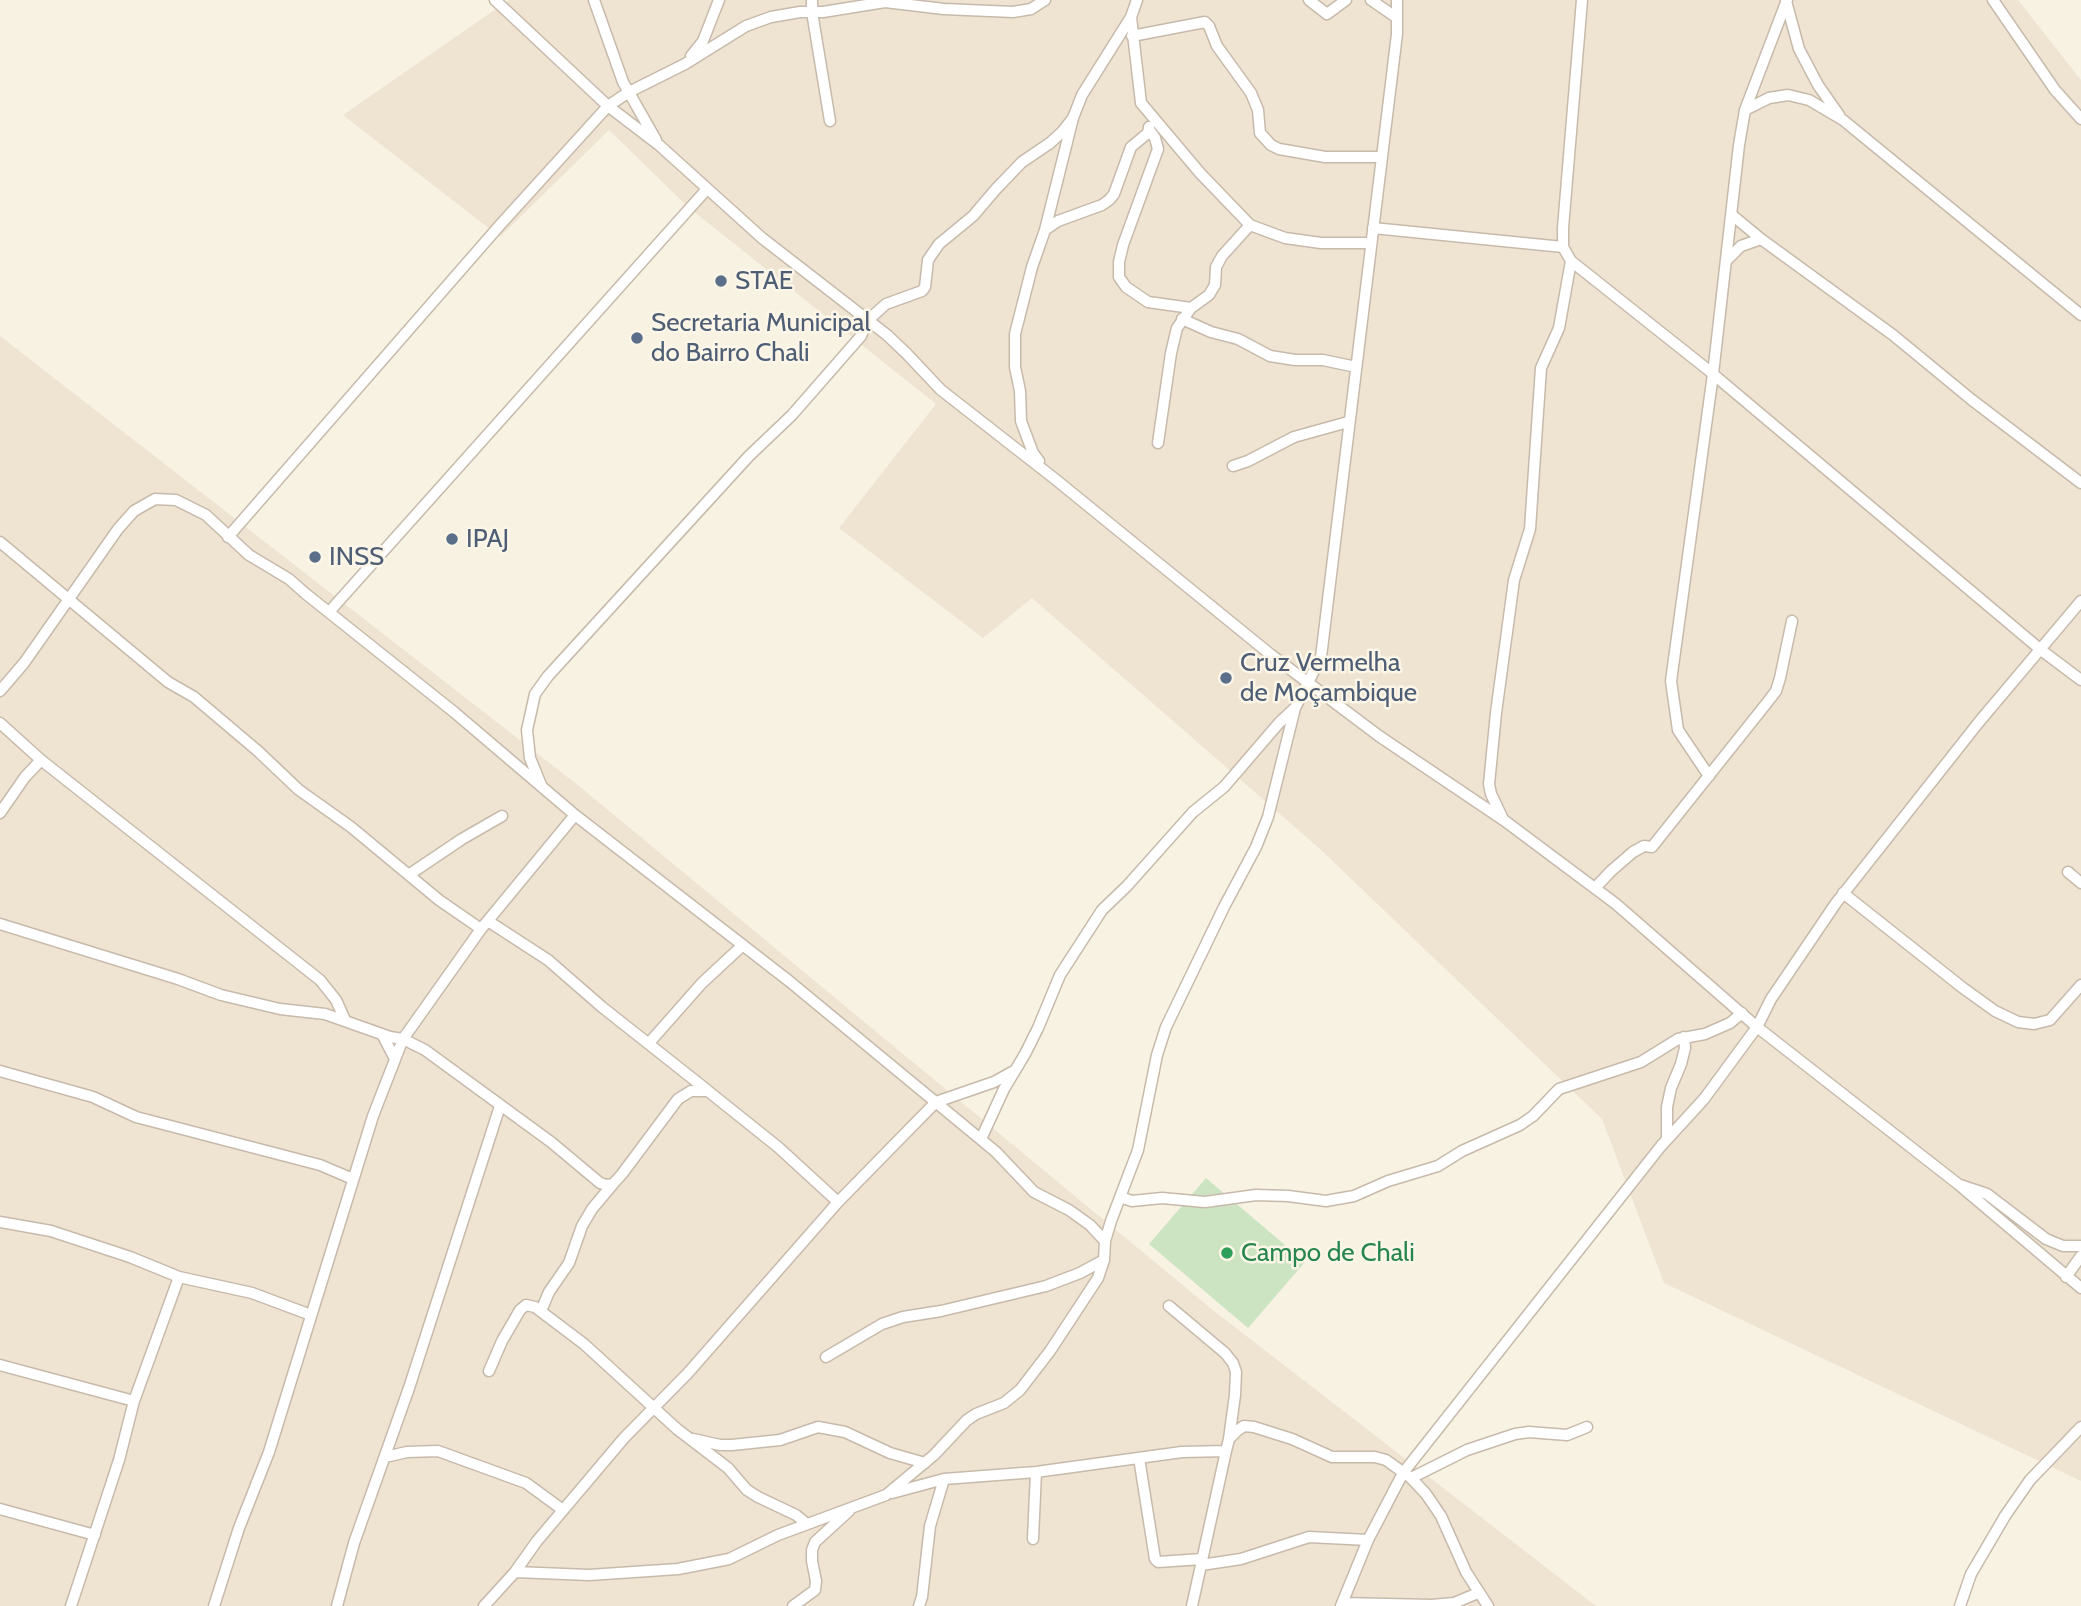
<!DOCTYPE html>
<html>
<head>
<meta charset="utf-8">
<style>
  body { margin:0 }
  canvas { display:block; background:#f8f2e3 }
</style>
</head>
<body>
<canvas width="2081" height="1606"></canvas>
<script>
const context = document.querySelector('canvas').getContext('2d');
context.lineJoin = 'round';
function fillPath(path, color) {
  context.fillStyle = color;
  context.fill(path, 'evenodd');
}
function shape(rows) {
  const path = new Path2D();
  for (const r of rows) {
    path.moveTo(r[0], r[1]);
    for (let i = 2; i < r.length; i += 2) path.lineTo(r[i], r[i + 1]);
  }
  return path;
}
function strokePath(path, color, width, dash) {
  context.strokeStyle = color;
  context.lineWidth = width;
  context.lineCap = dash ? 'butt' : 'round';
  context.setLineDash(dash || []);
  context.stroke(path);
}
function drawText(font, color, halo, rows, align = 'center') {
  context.font = font + ' Cabin,sans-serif';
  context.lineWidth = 5;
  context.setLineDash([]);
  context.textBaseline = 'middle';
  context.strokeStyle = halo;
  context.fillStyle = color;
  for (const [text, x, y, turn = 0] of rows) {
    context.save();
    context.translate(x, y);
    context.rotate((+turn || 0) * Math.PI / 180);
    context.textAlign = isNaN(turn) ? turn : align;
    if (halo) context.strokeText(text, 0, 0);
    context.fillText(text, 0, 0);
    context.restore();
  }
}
fillPath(shape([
  [509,0,2018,0,2081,80,2081,1481,1664,1283,1602,1119,1320,849,1032,598,983,638,839,528,936,404,688,207,609,130,500,237,343,115],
  [0,336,579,786,1214,1311,1596,1606,0,1606]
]), '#efe4d2');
fillPath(shape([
  [1206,1178,1305,1262,1248,1328,1149,1244]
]), '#cde4c3');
const minor = shape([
  [495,0,608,106,659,145,762,238,887,335,906,353,941,390,1055,479,1270,654,1379,736,1505,821,1616,904,1757,1027,1958,1184,2081,1288],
  [594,0,623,82,656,140],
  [812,0,812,12,830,121],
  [1309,0,1327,14,1346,0],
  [1371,0,1397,18],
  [1582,0,1563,228,1563,247,1571,261,1707,369,2041,650,2081,680],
  [1993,0,2055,90,2081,119],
  [1786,1,1799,49,1818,85,1839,115],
  [1131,17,1141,103,1200,173,1250,225,1285,238,1321,243,1371,243],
  [1132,36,1205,22,1209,26,1217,46,1251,93,1258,110,1260,133,1271,145,1279,149,1325,157,1382,157],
  [691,56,703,41,719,0],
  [1745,110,1769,98,1788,95,1809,100,1843,120,2081,315],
  [1150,131,1155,138,1158,149,1123,245,1119,262,1119,277,1126,287,1148,302,1191,308],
  [1732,215,1761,239,1893,335,1972,400,2081,483],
  [1373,228,1563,247],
  [1045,230,1058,221,1102,205,1109,200,1114,194,1131,147,1148,133,1149,127],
  [1726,261,1741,246,1761,239],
  [1182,319,1211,332,1238,339,1270,356,1295,360,1323,360,1356,367],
  [1158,443,1171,353,1177,328,1191,308,1209,295,1215,285,1216,267,1222,256,1250,225],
  [1039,461,1033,453,1021,421,1020,391,1015,367,1015,334,1032,267,1045,230,1073,118,1082,95,1131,17,1137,0],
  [1233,466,1248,461,1294,437,1348,422],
  [228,537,500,225,608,106,629,92,685,64,746,26,771,17,800,12,823,12,885,2,944,9,1013,12,1031,9,1045,0],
  [0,542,168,682,194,697,259,752,299,790,351,827,439,900,481,929],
  [329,612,707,189],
  [0,691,24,663,118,529,134,511,155,499,176,500,206,515,249,555,289,579,306,594,454,712,575,815,481,929,403,1039,373,1116,269,1452,239,1528,214,1606],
  [0,723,41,760,320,980,336,1000,345,1020],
  [1709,776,1678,730,1671,681,1713,374,1739,145,1745,110,1787,0],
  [541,785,530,758,527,730,535,694,548,676,749,456,792,415,861,336,867,321,886,304,922,291,925,287,928,260,939,244,973,216,996,189,1022,162,1050,143,1062,132,1073,118],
  [0,813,25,777,41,760],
  [575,815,789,981,996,1152,1034,1192,1069,1210,1090,1225,1105,1241],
  [1502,817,1491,794,1489,784,1496,713,1514,580,1530,529,1541,368,1559,328,1571,261],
  [2068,872,2081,883],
  [410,874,462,839,502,816],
  [1595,888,1611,871,1633,852,1644,846,1652,847,1766,704,1776,691,1780,678,1792,621],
  [1843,893,1963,988,1995,1011,2018,1022,2034,1024,2050,1020,2081,985],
  [488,921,548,960,602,1007,707,1090],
  [0,924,178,979,221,995,280,1009,325,1014,390,1037,403,1039,425,1050,551,1142,600,1183,607,1185,613,1184,622,1174,678,1099,691,1091,708,1091,778,1147,838,1202],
  [382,1034,395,1059],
  [649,1043,702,983,743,945],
  [0,1071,93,1097,136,1117,320,1165,353,1179],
  [981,1139,1004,1089,1025,1054,1038,1028,1060,975,1102,910,1127,886,1193,812,1224,787,1279,723,1295,708,1321,657,1397,34,1397,0],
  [1667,1139,1667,1107,1671,1088,1681,1064,1685,1048,1684,1037],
  [1960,1185,1987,1194,2046,1239,2063,1246,2081,1246],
  [1120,1197,1132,1201,1162,1198,1205,1202,1256,1195,1288,1196,1326,1201,1354,1196,1388,1181,1438,1166,1462,1151,1520,1125,1533,1116,1559,1089,1641,1062,1678,1039,1705,1034,1730,1023,1742,1013],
  [0,1222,51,1231,130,1257,179,1277,252,1293,311,1315],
  [2066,1277,2081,1256],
  [1169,1306,1225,1353,1233,1363,1236,1372,1235,1395,1229,1439],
  [541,1311,549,1292,569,1263,582,1226,592,1209,613,1184],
  [826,1357,882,1324,903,1317,941,1311,1046,1286,1080,1273,1104,1260],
  [0,1365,134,1401],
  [489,1371,502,1341,520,1310,526,1305,535,1307,584,1344,677,1429,728,1468,747,1490,758,1497,796,1515,807,1524],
  [693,1439,720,1445,732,1445,780,1440,818,1427,845,1432,890,1453,925,1463],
  [385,1457,407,1452,438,1451,526,1483,563,1510],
  [1139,1458,1155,1559,1158,1562,1202,1559],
  [1411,1478,1467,1450,1515,1434,1529,1432,1567,1435,1587,1427],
  [892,1493,944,1479,1036,1472,1182,1452,1226,1451,1229,1439,1238,1430,1244,1426,1254,1427,1292,1439,1332,1457,1375,1457,1386,1460,1411,1478,1426,1494,1441,1516,1466,1572,1488,1606],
  [0,1509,95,1535],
  [1033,1539,1036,1472],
  [1201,1565,1241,1559,1309,1537,1368,1540],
  [515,1572,589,1575,678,1569,729,1559,778,1535,886,1495,934,1455,967,1420,976,1414,1004,1403,1020,1390,1050,1351,1098,1278,1104,1260,1105,1241,1111,1221,1138,1150,1157,1055,1166,1027,1224,907,1256,847,1268,817,1295,708],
  [1342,1603,1432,1605,1454,1603,1478,1593],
  [71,1606,119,1460,134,1401,179,1277],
  [337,1606,354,1543,409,1388,500,1106],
  [484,1606,515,1572,537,1541,624,1438,688,1373,838,1202,936,1102,994,1082,1012,1072],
  [793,1606,815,1590,816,1581,812,1561,812,1550,815,1542,849,1511],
  [919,1606,922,1597,930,1526,944,1479],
  [1192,1606,1226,1451],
  [1341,1606,1368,1540,1403,1473,1661,1146,1704,1099,1757,1027,1771,999,1836,903,1979,722,2081,601],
  [1960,1606,1971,1574,2005,1516,2030,1480,2081,1427]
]);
strokePath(minor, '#c7baab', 13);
strokePath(minor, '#fff', 10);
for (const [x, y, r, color] of [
  [721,281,7,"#5c6f8a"],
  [637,338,7,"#5c6f8a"],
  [452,539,7,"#5c6f8a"],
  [315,557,7,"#5c6f8a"],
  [1226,678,7,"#5c6f8a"],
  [1227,1253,7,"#2e9e5b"]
]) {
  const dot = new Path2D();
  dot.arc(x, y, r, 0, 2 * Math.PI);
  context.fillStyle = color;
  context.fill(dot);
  strokePath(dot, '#fcf6e8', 2.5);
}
drawText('26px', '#4e5e75', '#fcf6e8', [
  ["STAE",735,281],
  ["Secretaria Municipal",651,323],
  ["do Bairro Chali",651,353],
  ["IPAJ",466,539],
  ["INSS",329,557],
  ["Cruz Vermelha",1240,663],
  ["de Moçambique",1240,693]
], 'left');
drawText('26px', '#27864d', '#fcf6e8', [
  ["Campo de Chali",1241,1253]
], 'left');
</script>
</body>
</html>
